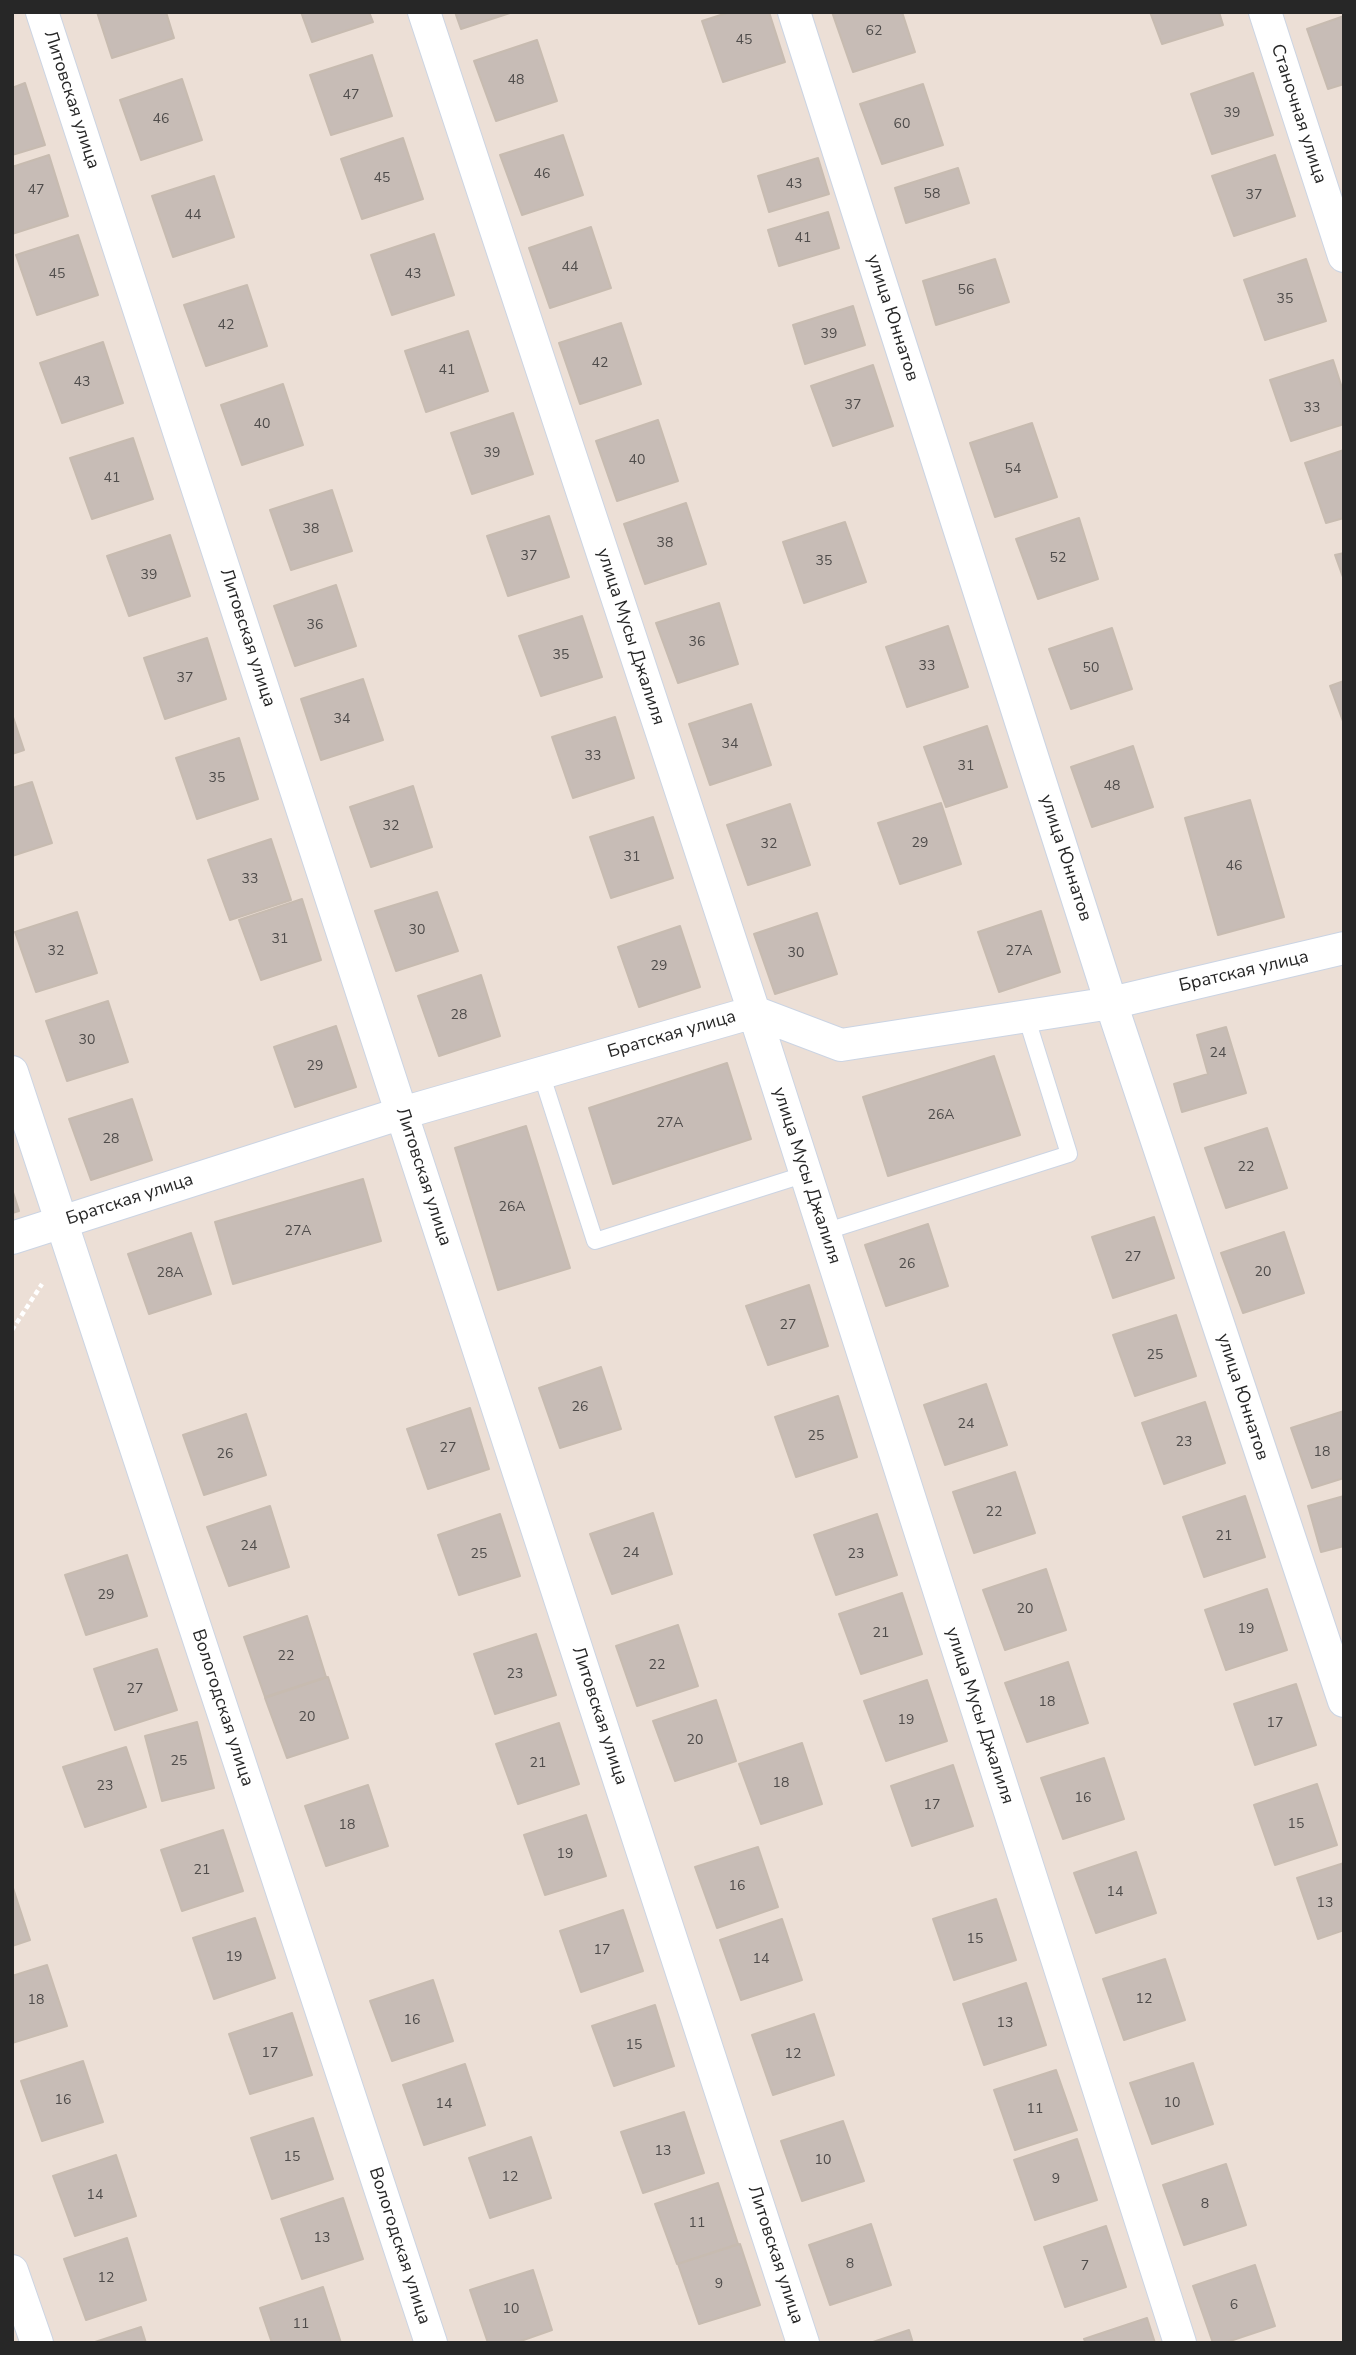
<!DOCTYPE html>
<html>
<head>
<meta charset="utf-8">
<style>
  body { margin:0 }
  #map { position:relative; width:1356px; height:2355px; overflow:hidden; background:#ecdfd6; font-family:"Nunito Sans",sans-serif }
  canvas { display:block }
  .frame { position:absolute; inset:0; border:14px solid #272727; pointer-events:none }
</style>
</head>
<body>
<div id="map">
<canvas width="1356" height="2355"></canvas>
<div class="frame"></div>
</div>
<script>
const context = document.querySelector('canvas').getContext('2d');
context.lineJoin = 'round';
function fillPath(path, color) {
  context.fillStyle = color;
  context.fill(path, 'evenodd');
}
function shape(rows) {
  const path = new Path2D();
  for (const r of rows) {
    path.moveTo(r[0], r[1]);
    for (let i = 2; i < r.length; i += 2) path.lineTo(r[i], r[i + 1]);
  }
  return path;
}
function strokePath(path, color, width, dash) {
  context.strokeStyle = color;
  context.lineWidth = width;
  context.lineCap = dash ? 'butt' : 'round';
  context.setLineDash(dash || []);
  context.stroke(path);
}
function drawText(font, color, halo, rows, align = 'center') {
  context.font = font + ' "Nunito Sans",sans-serif';
  context.lineWidth = 6;
  context.setLineDash([]);
  context.textBaseline = 'middle';
  context.strokeStyle = halo;
  context.fillStyle = color;
  for (const [text, x, y, turn = 0] of rows) {
    context.save();
    context.translate(x, y);
    context.rotate((+turn || 0) * Math.PI / 180);
    context.textAlign = isNaN(turn) ? turn : align;
    if (halo) context.strokeText(text, 0, 0);
    context.fillText(text, 0, 0);
    context.restore();
  }
}
const building = shape([
  [97,12,166,12,174,38,112,58,97,12],
  [301,12,369,12,373,22,312,42,301,12],
  [455,12,513,12,461,29,455,12],
  [730,12,769,12,785,62,723,82,702,21,730,12],
  [832,12,902,12,915,52,853,72,832,12],
  [1150,12,1219,12,1223,25,1162,44,1150,12],
  [1344,16,1344,84,1328,89,1307,29,1344,16],
  [537,40,557,101,496,121,474,61,537,40],
  [372,55,392,116,331,135,310,75,372,55],
  [1253,73,1273,135,1212,154,1191,94,1253,73],
  [182,79,202,140,141,160,120,100,182,79],
  [25,83,45,145,12,155,12,88,25,83],
  [923,84,943,145,882,164,860,104,923,84],
  [563,135,583,195,522,215,500,155,563,135],
  [403,138,423,199,362,219,341,159,403,138],
  [49,155,68,216,12,234,12,167,49,155],
  [1275,155,1295,216,1234,236,1212,176,1275,155],
  [818,158,829,194,769,212,758,176,818,158],
  [958,168,969,203,906,223,895,188,958,168],
  [214,176,234,237,173,257,152,196,214,176],
  [828,212,839,248,779,266,768,230,828,212],
  [591,227,611,288,550,308,529,248,591,227],
  [434,234,454,295,392,315,371,255,434,234],
  [78,235,98,295,37,315,16,255,78,235],
  [995,259,1009,302,936,325,923,281,995,259],
  [1306,259,1326,321,1265,340,1244,280,1306,259],
  [247,285,267,346,206,366,184,305,247,285],
  [853,306,865,345,805,364,793,325,853,306],
  [621,323,641,384,580,404,559,343,621,323],
  [468,331,488,391,426,412,405,351,468,331],
  [103,342,123,403,62,423,40,363,103,342],
  [1333,360,1344,394,1344,424,1291,441,1270,380,1333,360],
  [873,365,893,426,833,446,811,386,873,365],
  [283,384,303,445,242,465,221,405,283,384],
  [513,413,533,474,472,494,451,433,513,413],
  [658,420,678,481,617,501,596,441,658,420],
  [1032,423,1057,497,995,517,970,443,1032,423],
  [133,438,153,499,92,519,70,458,133,438],
  [1344,450,1344,518,1326,523,1305,463,1344,450],
  [332,490,352,551,291,570,270,510,332,490],
  [686,503,706,564,645,584,624,524,686,503],
  [549,516,569,577,508,596,487,536,549,516],
  [1079,518,1098,579,1038,599,1016,539,1079,518],
  [845,522,866,582,804,603,783,542,845,522],
  [170,535,190,596,129,616,107,556,170,535],
  [1344,553,1344,580,1335,555,1344,553],
  [336,585,356,646,295,666,274,606,336,585],
  [719,603,738,664,678,683,656,623,719,603],
  [582,616,602,677,541,696,519,636,582,616],
  [948,626,968,687,907,707,886,647,948,626],
  [1112,628,1132,689,1071,709,1049,649,1112,628],
  [207,638,226,699,165,719,144,658,207,638],
  [363,679,383,740,321,760,301,699,363,679],
  [1344,681,1344,724,1330,686,1344,681],
  [751,704,771,765,710,785,689,724,751,704],
  [12,714,24,750,12,754,12,714],
  [615,717,634,778,573,798,552,737,615,717],
  [987,726,1007,787,946,807,924,747,987,726],
  [239,738,258,799,197,819,176,758,239,738],
  [1133,746,1153,807,1092,827,1071,767,1133,746],
  [32,782,52,843,12,856,12,788,32,782],
  [413,786,432,847,371,867,350,807,413,786],
  [1250,800,1284,917,1218,935,1185,818,1250,800],
  [941,803,961,864,900,884,878,823,941,803],
  [790,804,810,865,748,885,727,825,790,804],
  [653,817,673,878,611,898,590,837,653,817],
  [271,839,291,900,230,920,208,860,271,839],
  [437,892,458,951,396,971,375,911,437,892],
  [302,899,321,960,261,980,239,920,302,899],
  [1041,911,1060,972,999,992,978,932,1041,911],
  [77,912,97,973,36,992,15,932,77,912],
  [817,913,837,974,775,994,754,934,817,913],
  [680,926,700,987,639,1007,618,947,680,926],
  [481,975,500,1036,439,1056,418,996,481,975],
  [108,1001,128,1062,67,1081,46,1021,108,1001],
  [336,1026,356,1087,295,1107,274,1047,336,1026],
  [1226,1027,1246,1093,1182,1112,1174,1084,1208,1074,1197,1035,1226,1027],
  [994,1056,1020,1135,888,1176,863,1097,994,1056],
  [727,1063,751,1139,613,1184,589,1108,727,1063],
  [132,1099,152,1160,91,1180,69,1119,132,1099],
  [526,1126,570,1268,498,1290,455,1148,526,1126],
  [1267,1128,1287,1188,1226,1208,1205,1148,1267,1128],
  [363,1179,381,1241,233,1284,215,1222,363,1179],
  [12,1189,19,1211,12,1213,12,1189],
  [1154,1217,1174,1278,1113,1298,1092,1237,1154,1217],
  [928,1224,948,1286,886,1306,865,1245,928,1224],
  [1284,1232,1304,1293,1243,1313,1221,1253,1284,1232],
  [191,1233,211,1294,149,1314,128,1254,191,1233],
  [809,1285,828,1346,768,1365,746,1306,809,1285],
  [1176,1315,1196,1376,1135,1396,1113,1335,1176,1315],
  [601,1367,621,1429,560,1448,539,1388,601,1367],
  [986,1384,1007,1445,945,1465,924,1405,986,1384],
  [838,1396,857,1457,796,1477,775,1417,838,1396],
  [1205,1402,1225,1463,1164,1484,1142,1423,1205,1402],
  [470,1408,489,1469,428,1489,407,1429,470,1408],
  [1344,1411,1344,1478,1312,1488,1291,1428,1344,1411],
  [246,1414,266,1475,204,1495,183,1435,246,1414],
  [1015,1472,1035,1533,974,1553,953,1492,1015,1472],
  [1245,1496,1265,1557,1204,1577,1183,1517,1245,1496],
  [1344,1496,1344,1546,1321,1552,1308,1506,1344,1496],
  [270,1506,289,1567,229,1586,207,1527,270,1506],
  [653,1513,672,1574,612,1594,590,1534,653,1513],
  [500,1514,520,1576,459,1595,438,1535,500,1514],
  [877,1514,897,1575,836,1595,814,1535,877,1514],
  [127,1555,147,1616,86,1635,65,1575,127,1555],
  [1046,1569,1066,1630,1005,1650,983,1590,1046,1569],
  [1267,1589,1287,1650,1226,1670,1205,1610,1267,1589],
  [902,1593,922,1654,861,1674,839,1614,902,1593],
  [307,1616,326,1677,265,1697,244,1637,307,1616],
  [678,1625,698,1686,637,1706,616,1646,678,1625],
  [536,1634,556,1695,495,1714,474,1654,536,1634],
  [157,1649,177,1710,115,1730,94,1669,157,1649],
  [1068,1662,1088,1723,1027,1742,1005,1683,1068,1662],
  [328,1677,348,1738,287,1758,265,1698,328,1677],
  [927,1680,947,1741,886,1761,864,1701,927,1680],
  [1296,1684,1316,1745,1255,1765,1234,1704,1296,1684],
  [716,1700,736,1761,675,1781,653,1721,716,1700],
  [197,1722,214,1788,162,1801,145,1736,197,1722],
  [559,1723,579,1784,518,1804,496,1744,559,1723],
  [802,1743,822,1804,761,1824,739,1764,802,1743],
  [126,1747,146,1807,85,1827,63,1767,126,1747],
  [1104,1758,1124,1819,1063,1839,1041,1778,1104,1758],
  [953,1765,973,1826,912,1846,891,1786,953,1765],
  [1317,1784,1337,1845,1275,1865,1254,1805,1317,1784],
  [368,1785,388,1846,326,1866,305,1806,368,1785],
  [586,1815,606,1876,545,1895,524,1835,586,1815],
  [223,1830,243,1891,182,1911,161,1850,223,1830],
  [758,1847,778,1907,717,1928,695,1867,758,1847],
  [1136,1852,1156,1913,1096,1933,1074,1873,1136,1852],
  [1344,1863,1344,1930,1318,1939,1297,1878,1344,1863],
  [12,1885,30,1940,12,1946,12,1885],
  [996,1899,1016,1960,954,1980,933,1919,996,1899],
  [623,1910,643,1971,581,1992,560,1931,623,1910],
  [255,1918,275,1978,214,1999,193,1938,255,1918],
  [782,1919,802,1980,741,2000,720,1940,782,1919],
  [1165,1959,1185,2020,1124,2040,1103,1979,1165,1959],
  [47,1965,67,2026,12,2043,12,1976,47,1965],
  [433,1980,453,2041,392,2061,370,2001,433,1980],
  [1026,1983,1046,2045,984,2065,963,2004,1026,1983],
  [655,2005,674,2066,614,2086,592,2026,655,2005],
  [292,2013,312,2075,250,2094,229,2034,292,2013],
  [814,2014,834,2075,773,2095,752,2035,814,2014],
  [83,2061,103,2122,42,2141,21,2081,83,2061],
  [1193,2063,1213,2124,1152,2144,1130,2083,1193,2063],
  [465,2064,485,2125,424,2145,403,2085,465,2064],
  [1056,2070,1077,2130,1015,2150,994,2090,1056,2070],
  [684,2112,704,2173,643,2193,621,2132,684,2112],
  [313,2118,333,2179,272,2199,251,2138,313,2118],
  [843,2121,864,2181,802,2201,781,2141,843,2121],
  [531,2137,551,2198,490,2218,469,2158,531,2137],
  [1077,2139,1097,2200,1035,2220,1014,2160,1077,2139],
  [116,2155,136,2216,75,2236,53,2176,116,2155],
  [1226,2164,1246,2225,1184,2245,1163,2185,1226,2164],
  [718,2183,738,2244,677,2264,655,2204,718,2183],
  [343,2198,363,2259,302,2279,281,2219,343,2198],
  [871,2224,891,2285,830,2305,809,2245,871,2224],
  [1106,2226,1126,2287,1065,2307,1044,2247,1106,2226],
  [127,2238,146,2300,86,2320,64,2259,127,2238],
  [740,2244,760,2305,699,2324,678,2264,740,2244],
  [1255,2265,1275,2326,1224,2343,1213,2343,1193,2286,1255,2265],
  [533,2270,552,2330,515,2343,488,2343,470,2290,533,2270],
  [323,2287,341,2343,272,2343,260,2308,323,2287],
  [1147,2318,1155,2343,1086,2343,1084,2339,1147,2318],
  [141,2327,146,2343,92,2343,141,2327],
  [909,2330,913,2343,870,2343,909,2330]
]);
fillPath(building, '#c7bcb6');
strokePath(building, '#c7bbb0', 2);
const service = shape([
  [541,1073,595,1241,806,1174],
  [824,1232,1069,1154,1026,1016]
]);
const minor = shape([
  [42,12,803,2343],
  [424,12,754,1012,1180,2343],
  [794,12,1111,1003,1344,1701],
  [1265,12,1344,256],
  [12,1072,431,2343],
  [12,1238,402,1113,754,1012,841,1045,1111,1003,1344,948],
  [12,2271,37,2343]
]);
strokePath(service, '#cbd4e3', 18);
strokePath(minor, '#cbd4e3', 34);
strokePath(shape([
  [12,1330,42,1284]
]), '#fff', 4.5, [5, 3.5]);
strokePath(service, '#fff', 16);
strokePath(minor, '#fff', 32);
drawText('14px', '#4f4c4b', null, [
  ["62",874,32],
  ["45",744,41],
  ["48",516,81],
  ["47",351,96],
  ["39",1232,114],
  ["46",161,120],
  ["60",902,125],
  ["46",542,175],
  ["45",382,179],
  ["43",794,185],
  ["47",36,191],
  ["58",932,195],
  ["37",1254,196],
  ["44",193,216],
  ["41",803,239],
  ["44",570,268],
  ["45",57,275],
  ["43",413,275],
  ["56",966,291],
  ["35",1285,300],
  ["42",226,326],
  ["39",829,335],
  ["42",600,364],
  ["41",447,371],
  ["43",82,383],
  ["37",853,406],
  ["33",1312,409],
  ["40",262,425],
  ["39",492,454],
  ["40",637,461],
  ["54",1013,470],
  ["41",112,479],
  ["38",311,530],
  ["38",665,544],
  ["37",529,557],
  ["52",1058,559],
  ["35",824,562],
  ["39",149,576],
  ["36",315,626],
  ["36",697,643],
  ["35",561,656],
  ["33",927,667],
  ["50",1091,669],
  ["37",185,679],
  ["34",342,720],
  ["34",730,745],
  ["33",593,757],
  ["31",966,767],
  ["35",217,779],
  ["48",1112,787],
  ["32",391,827],
  ["29",920,844],
  ["32",769,845],
  ["31",632,858],
  ["46",1234,867],
  ["33",250,880],
  ["30",417,931],
  ["31",280,940],
  ["32",56,952],
  ["27А",1019,952],
  ["30",796,954],
  ["29",659,967],
  ["28",459,1016],
  ["30",87,1041],
  ["24",1218,1054],
  ["29",315,1067],
  ["26А",941,1116],
  ["27А",670,1124],
  ["28",111,1140],
  ["22",1246,1168],
  ["26А",512,1208],
  ["27А",298,1232],
  ["27",1133,1258],
  ["26",907,1265],
  ["20",1263,1273],
  ["28А",170,1274],
  ["27",788,1326],
  ["25",1155,1356],
  ["26",580,1408],
  ["24",966,1425],
  ["25",816,1437],
  ["23",1184,1443],
  ["27",448,1449],
  ["18",1322,1453],
  ["26",225,1455],
  ["22",994,1513],
  ["21",1224,1537],
  ["24",249,1547],
  ["24",631,1554],
  ["25",479,1555],
  ["23",856,1555],
  ["29",106,1596],
  ["20",1025,1610],
  ["19",1246,1630],
  ["21",881,1634],
  ["22",286,1657],
  ["22",657,1666],
  ["23",515,1675],
  ["27",135,1690],
  ["18",1047,1703],
  ["20",307,1718],
  ["19",906,1721],
  ["17",1275,1724],
  ["20",695,1741],
  ["25",179,1762],
  ["21",538,1764],
  ["18",781,1784],
  ["23",105,1787],
  ["16",1083,1799],
  ["17",932,1806],
  ["15",1296,1825],
  ["18",347,1826],
  ["19",565,1855],
  ["21",202,1871],
  ["16",737,1887],
  ["14",1115,1893],
  ["13",1325,1904],
  ["15",975,1940],
  ["17",602,1951],
  ["19",234,1958],
  ["14",761,1960],
  ["12",1144,2000],
  ["18",36,2001],
  ["16",412,2021],
  ["13",1005,2024],
  ["15",634,2046],
  ["17",270,2054],
  ["12",793,2055],
  ["16",63,2101],
  ["10",1172,2104],
  ["14",444,2105],
  ["11",1035,2110],
  ["13",663,2152],
  ["15",292,2158],
  ["10",823,2161],
  ["12",510,2178],
  ["9",1056,2180],
  ["14",95,2196],
  ["8",1205,2205],
  ["11",697,2224],
  ["13",322,2239],
  ["8",850,2265],
  ["7",1085,2267],
  ["12",106,2279],
  ["9",719,2285],
  ["6",1234,2306],
  ["10",511,2310],
  ["11",301,2325]
]);
drawText('18px', '#272727', '#fff', [
  ["Литовская улица",71,100,72],
  ["Станочная улица",1298,114,72],
  ["улица Юннатов",892,318,72],
  ["улица Мусы Джалиля",630,637,72],
  ["Литовская улица",247,638,72],
  ["улица Юннатов",1065,858,72],
  ["Братская улица",1244,972,-13],
  ["Братская улица",672,1035,-16],
  ["улица Мусы Джалиля",806,1176,72],
  ["Литовская улица",423,1177,72],
  ["Братская улица",130,1200,-18],
  ["улица Юннатов",1242,1397,72],
  ["Вологодская улица",222,1708,72],
  ["Литовская улица",599,1716,72],
  ["улица Мусы Джалиля",979,1716,72],
  ["Вологодская улица",399,2246,72],
  ["Литовская улица",775,2255,72]
]);
</script>
</body>
</html>
